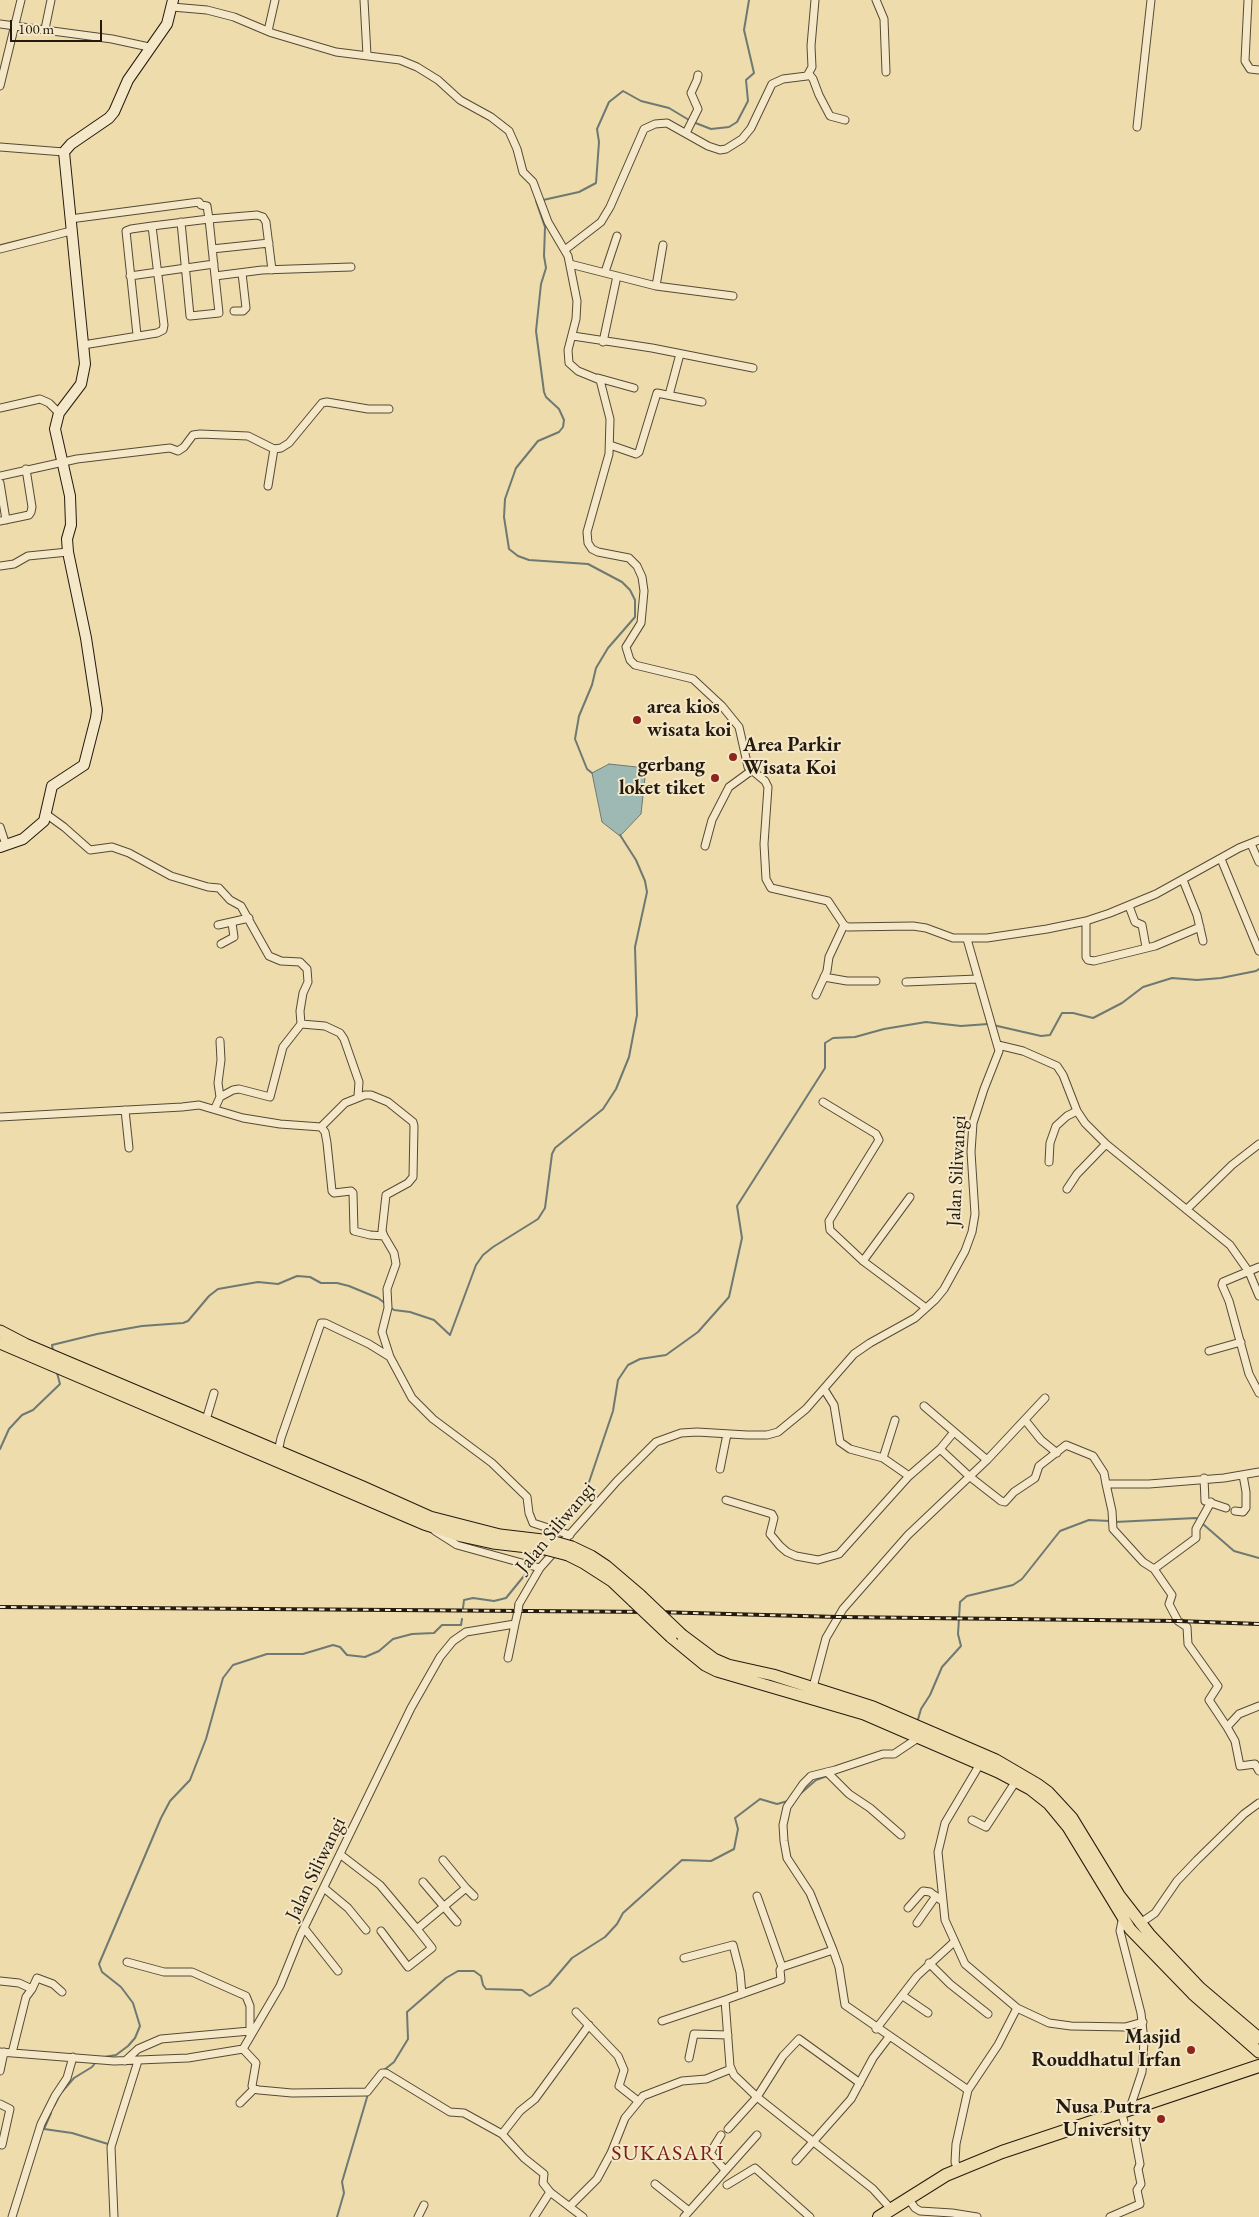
<!DOCTYPE html>
<html>
<head>
<meta charset="utf-8">
<style>
  body { margin:0 }
  #map { position:relative; width:1259px; height:2217px; overflow:hidden; background:#eedcac; font-family:"EB Garamond",serif }
  canvas { display:block }
  .scale { position:absolute; left:10px; top:20px; width:92px; height:22px; box-sizing:border-box; border:2px solid #241a0f; border-top:0; padding-left:6px; font-size:15px; line-height:18px; white-space:nowrap; color:#241a0f; -webkit-text-stroke:4px #f4e8c9; paint-order:stroke }
</style>
</head>
<body>
<div id="map">
<canvas width="1259" height="2217"></canvas>
<div class="scale">100 m</div>
</div>
<script>
const context = document.querySelector('canvas').getContext('2d');
context.lineJoin = 'round';
function fillPath(path, color) {
  context.fillStyle = color;
  context.fill(path, 'evenodd');
}
function shape(rows) {
  const path = new Path2D();
  for (const r of rows) {
    path.moveTo(r[0], r[1]);
    for (let i = 2; i < r.length; i += 2) path.lineTo(r[i], r[i + 1]);
  }
  return path;
}
function strokePath(path, color, width, dash) {
  context.strokeStyle = color;
  context.lineWidth = width;
  context.lineCap = dash ? 'butt' : 'round';
  context.setLineDash(dash || []);
  context.stroke(path);
}
function drawText(font, color, halo, rows, align = 'center') {
  context.font = font + ' "EB Garamond",serif';
  context.lineWidth = 4;
  context.setLineDash([]);
  context.textBaseline = 'middle';
  context.strokeStyle = halo;
  context.fillStyle = color;
  for (const [text, x, y, turn = 0] of rows) {
    context.save();
    context.translate(x, y);
    context.rotate((+turn || 0) * Math.PI / 180);
    context.textAlign = isNaN(turn) ? turn : align;
    if (halo) context.strokeText(text, 0, 0);
    context.fillText(text, 0, 0);
    context.restore();
  }
}
const water = shape([
  [609,764,646,768,641,814,620,836,602,822,592,773,609,764]
]);
fillPath(water, '#9eb9b4');
strokePath(water, '#6d7972', 1);
strokePath(shape([
  [693,122,711,129,729,127,737,122,748,101,746,80,754,73,744,30,749,0],
  [543,200,579,192,596,183,599,142,597,129,609,102,623,91,641,101,669,108,689,120],
  [538,201,536,201,545,227,544,256,546,268,541,284,536,331,544,392,546,397,559,409,564,420,563,427,559,432,538,441,516,468,505,499,504,517,509,549,518,556,529,560,588,564,622,582,630,590,635,600,635,617,608,648,596,668,592,685,579,716,575,739,587,769,592,773],
  [993,1025,1041,1036,1050,1035,1062,1013,1073,1013,1093,1018,1122,1003,1143,987,1172,978,1197,980,1221,978,1256,971,1259,969],
  [390,1307,394,1310,410,1312,434,1320,450,1335,476,1265,483,1255,493,1247,538,1219,545,1208,552,1154,555,1148,603,1109,616,1089,629,1057,637,1015,635,947,647,892,645,881,636,860,620,835],
  [53,1351,52,1345,97,1334,142,1326,183,1323,188,1321,209,1296,218,1289,258,1282,278,1284,297,1276,310,1277,321,1283,337,1283,349,1286,378,1298,386,1304],
  [0,1449,9,1429,22,1415,33,1410,60,1384,57,1373],
  [1115,1522,1196,1518,1234,1551,1259,1558],
  [558,1529,585,1494,613,1411,618,1380,628,1365,640,1359,666,1355,698,1332,729,1297,742,1238,737,1206,825,1068,825,1043,833,1038,855,1037,884,1029,926,1022,961,1026,988,1024],
  [463,1608,464,1600,473,1598,494,1601,506,1598,528,1571],
  [917,1723,921,1709,930,1695,942,1667,961,1646,958,1634,960,1602,967,1596,1013,1585,1022,1579,1060,1531,1089,1520,1110,1521],
  [800,1794,816,1780,827,1776],
  [104,2057,116,2055,128,2046,135,2038,140,2026,133,2003,121,1987,102,1972,99,1964,161,1818,170,1801,190,1780,206,1739,223,1678,233,1665,267,1654,303,1654,333,1645,340,1647,347,1655,365,1657,379,1651,393,1639,412,1634,434,1633,442,1625,461,1625,462,1619],
  [384,2070,394,2062,408,2039,407,2012,446,1978,458,1971,474,1971,481,1976,483,1985,486,1989,522,1990,530,1996,549,1985,572,1958,605,1937,617,1924,623,1913,682,1860,711,1861,734,1849,738,1829,735,1818,760,1799,777,1804,788,1801],
  [54,2106,60,2094,74,2078,92,2067,96,2062],
  [51,2113,44,2129,72,2133,108,2144,108,2148],
  [337,2217,344,2193,342,2182,368,2094]
]), '#6d7972', 2);
const street = shape([
  [364,0,367,55],
  [876,0,884,19,886,72],
  [1248,0,1245,61,1250,69,1259,70],
  [172,7,207,10,234,17,272,33,336,52,400,60,417,67,438,80,460,100,491,117,509,131,517,149,523,172,533,182,548,222,568,256,577,301,576,319,568,350,569,363,578,371,600,380,610,419,609,454,587,532,588,543,592,549,598,552,629,558,637,566,642,577,644,591,641,623,626,647,630,660,635,665,693,679,722,706,739,727,748,767,765,781,768,787,764,844,766,879,771,888,828,901,844,925,848,927,913,926,926,928,953,938,987,938,1047,929,1086,921,1110,913,1156,894,1239,848,1259,840],
  [0,24,112,39,149,47],
  [45,29,51,0],
  [268,31,275,0],
  [809,74,813,79,819,95,830,116,845,120],
  [0,86,21,0],
  [1137,127,1151,0],
  [686,133,698,109,691,93,697,80,698,75],
  [0,147,64,152],
  [70,219,199,202,201,205,207,206,209,219,257,215,263,217,266,222,272,270],
  [181,222,190,316,219,313,215,276],
  [0,249,71,231],
  [212,249,269,243],
  [566,249,601,222,610,207,644,129,655,124,667,123,708,146,720,150,726,149,742,139,751,128,772,84,783,79,807,76,812,67,811,46,815,0],
  [570,264,656,286,733,296],
  [605,272,617,236],
  [130,276,214,264],
  [656,286,663,245],
  [234,311,243,311,246,308,242,273],
  [137,335,126,231,131,229,152,226],
  [573,336,652,348,753,368],
  [603,342,617,276],
  [83,345,157,333,163,330,164,325,152,226,209,219,215,276,262,270,351,267],
  [598,378,634,388],
  [669,395,680,354],
  [0,408,40,399,49,403,59,413],
  [610,445,636,454,639,452,657,393,702,402],
  [0,476,77,459,161,449,170,448,178,451,184,447,193,435,200,434,248,436,274,449,281,448,289,443,322,403,327,402,368,409,389,409],
  [0,483,6,520],
  [268,486,274,449],
  [0,521,29,515,31,512,32,507,26,469],
  [0,566,14,564,28,556,68,552],
  [46,814,64,827,90,850,112,847,129,853,171,876,208,887,219,888,230,900,241,906,269,956,281,961,300,962,307,969,308,982,303,993,300,1011,301,1024,325,1026,340,1033,344,1039,359,1082,358,1096],
  [0,827,6,845],
  [1251,844,1259,862],
  [705,846,712,820,729,787,751,771],
  [1221,859,1259,951],
  [1183,880,1197,915,1203,941],
  [1129,906,1135,922,1142,925,1146,947],
  [1086,921,1086,957,1088,960,1094,961,1155,946,1200,927],
  [218,925,249,918],
  [221,944,234,937,232,923],
  [824,977,847,981,876,981],
  [906,982,977,979],
  [816,995,827,971,829,957,844,925],
  [998,1045,1023,1051,1057,1066,1063,1075,1077,1111,1085,1123,1106,1144,1230,1245,1249,1272,1259,1296],
  [220,1097,233,1090,239,1089,270,1097,283,1047,301,1024],
  [823,1102,876,1134,879,1140,829,1221,830,1230,863,1261,926,1308],
  [215,1108,220,1097,218,1083,221,1060,220,1041],
  [125,1110,129,1148],
  [0,1117,182,1107,199,1105,243,1118,280,1124,321,1127,325,1132,327,1143,332,1191,334,1193,351,1191,353,1193,354,1231,370,1235,384,1236,394,1253,396,1264,387,1289,388,1308,382,1332,390,1357,412,1398,433,1419,492,1463,527,1497,529,1513,533,1523,570,1535],
  [321,1127,345,1103,365,1095,371,1095,388,1102,413,1122,414,1126,413,1177,408,1183,386,1195,382,1231,384,1236],
  [1049,1162,1050,1143,1056,1126,1067,1116,1077,1111],
  [1067,1189,1077,1174,1106,1144],
  [1187,1209,1232,1165,1259,1144],
  [863,1261,910,1197],
  [1259,1267,1223,1282,1222,1285,1229,1301,1249,1374,1259,1393],
  [1209,1351,1241,1342],
  [824,1389,834,1405,840,1442,850,1449,883,1458,909,1476],
  [924,1406,987,1460],
  [206,1420,214,1393],
  [1025,1420,1041,1440,1057,1453],
  [940,1449,954,1432],
  [278,1452,281,1438,321,1323,325,1323,369,1344,390,1357],
  [883,1458,895,1420],
  [720,1469,727,1434],
  [1204,1478,1205,1501,1226,1508],
  [1106,1484,1112,1511,1113,1529,1143,1562,1154,1569,1172,1595,1169,1604,1178,1621,1187,1627,1188,1644,1218,1686,1209,1700,1227,1727],
  [726,1500,772,1514,774,1518,770,1534,780,1546,787,1552,796,1556,818,1560,839,1554,909,1476,940,1449,969,1476,1001,1501,1005,1502,1014,1492,1035,1478,1039,1466,1066,1445,1093,1456,1104,1473,1106,1484,1149,1484,1224,1478,1259,1472],
  [1235,1511,1243,1512,1246,1508,1246,1492,1243,1475],
  [435,1531,457,1545,540,1568],
  [1154,1569,1196,1538,1196,1529,1211,1502],
  [519,1604,540,1568,617,1481,656,1442,681,1433,697,1432,747,1435,767,1435,778,1432,806,1409,854,1354,870,1343,915,1318,935,1300,944,1289,965,1251,972,1232,975,1214,971,1152,973,1123,984,1089,999,1051,967,939],
  [508,1658,515,1624],
  [813,1687,826,1638,843,1609,908,1535,987,1460,1045,1398],
  [1259,1706,1239,1714,1227,1727,1235,1741,1240,1766,1255,1764,1259,1771],
  [918,1738,894,1754,883,1754,835,1770,811,1776,803,1784,787,1807,783,1825,784,1841,787,1858,810,1893,833,1950,839,1967,845,2005,968,2090,956,2144,955,2162,958,2170],
  [980,1764,945,1823,938,1852,945,1920,965,1964,1017,2008,1049,2023,1071,2026,1125,2027,1143,2022],
  [827,1772,849,1794,870,1808,901,1835],
  [972,1820,986,1827,1016,1781],
  [341,1855,380,1885,417,1929,466,1888,443,1860],
  [423,1882,457,1922],
  [324,1888,348,1908,366,1930],
  [466,1888,474,1896],
  [757,1896,782,1967],
  [908,1908,923,1891,930,1892,942,1901],
  [1123,1916,1120,1931,1141,2013,1144,2041,1142,2072,1130,2108],
  [917,1923,936,1896],
  [1139,1924,1155,1913,1177,1881,1197,1860,1244,1814,1259,1803],
  [304,1928,338,1971],
  [381,1931,408,1967,432,1948,417,1929],
  [833,1950,782,1967,780,1970,781,1980,725,2000,730,2066,734,2075,757,2097,873,2189,891,2209],
  [684,1958,733,1945,740,1972,742,1994],
  [127,1962,164,1972,192,1972,246,1996,250,2006,250,2036],
  [929,1963,950,1984,988,2014],
  [0,1981,19,1983,32,1989,37,1978,53,1984,62,1992],
  [903,1996,928,2013],
  [576,2012,618,2056,624,2070,619,2086,638,2101],
  [662,2021,725,2000],
  [876,2029,917,1976,954,1942],
  [243,2049,256,2063,252,2086,254,2089,259,2090,292,2093,367,2092,382,2073,386,2073,450,2112,464,2113,502,2134,524,2158,544,2174,543,2183,550,2192,583,2217],
  [0,2052,114,2061,188,2058,243,2049,280,1986,301,1934,411,1708,440,1657,453,1641,466,1632,515,1624,518,1611],
  [12,2053,26,1997,32,1989],
  [689,2058,694,2034,728,2035],
  [125,2061,138,2049,161,2039,250,2031],
  [0,2071,4,2052],
  [968,2090,998,2045,1017,2008],
  [240,2103,254,2089],
  [0,2104,10,2109,2,2145],
  [728,2129,757,2097,783,2056,799,2039,860,2083],
  [502,2134,520,2111,535,2099,589,2025],
  [721,2135,710,2153,725,2170],
  [796,2161,851,2099,873,2058,889,2037],
  [655,2184,689,2211],
  [727,2185,755,2168,810,2217],
  [908,2198,915,2208,920,2211,952,2213,977,2217],
  [570,2206,597,2179,611,2153,625,2118,643,2096,682,2081,706,2079,731,2069],
  [12,2217,41,2124,55,2096,67,2078,73,2057],
  [114,2217,111,2147,138,2061],
  [418,2217,424,2205],
  [534,2217,550,2192],
  [684,2217,757,2135],
  [1110,2217,1140,2204,1137,2190,1141,2184,1138,2169,1140,2164,1134,2132,1133,2129,1126,2129,1121,2111]
]);
const secondary = shape([
  [0,847,23,839,44,821,52,786,84,765,96,718,97,710,86,638,68,552,67,539,71,525,70,496,55,429,59,413,81,384,85,364,64,152,71,144,109,118,114,112,128,80,167,24,173,0]
]);
const primary = shape([
  [0,1331,25,1344,363,1487,430,1517,500,1535,551,1541],
  [0,1343,424,1524,461,1536,493,1543,545,1549],
  [572,1547,591,1556,606,1566,640,1595],
  [568,1555,584,1563,612,1581,633,1601],
  [682,1635,714,1659,728,1665,773,1675,873,1707,996,1760,1037,1784,1048,1792,1072,1818,1119,1895,1150,1935,1200,1988,1259,2038],
  [671,1637,705,1665,717,1671,864,1714,998,1772,1030,1789,1049,1804,1068,1827,1130,1929,1193,1994,1259,2052]
]);
const highway = shape([
  [879,2217,946,2175,1002,2152,1259,2066]
]);
strokePath(street, '#564a36', 9);
strokePath(secondary, '#241a0f', 12);
strokePath(primary, '#241a0f', 13);
strokePath(highway, '#241a0f', 14);
strokePath(street, '#f4e8c9', 7);
strokePath(secondary, '#f4e8c9', 10);
strokePath(primary, '#eedcac', 11);
strokePath(highway, '#eedcac', 12);
const rail = shape([
  [0,1607,656,1612,838,1617,1178,1621,1259,1624]
]);
strokePath(rail, '#241a0f', 4);
strokePath(rail, '#f4e8c9', 2, [5.5]);
const streetBridge = shape([
  [518,1611,519,1604]
]);
const primaryBridge = shape([
  [551,1541,572,1547],
  [545,1549,568,1555],
  [640,1595,682,1635],
  [633,1601,671,1637]
]);
strokePath(streetBridge, '#564a36', 9, []);
strokePath(primaryBridge, '#241a0f', 13, []);
strokePath(streetBridge, '#f4e8c9', 7);
strokePath(primaryBridge, '#eedcac', 11);
for (const [x, y, r, color] of [
  [637,720,5,"#8f2418"],
  [733,757,5,"#8f2418"],
  [715,778,5,"#8f2418"],
  [1191,2050,5,"#8f2418"],
  [1161,2119,5,"#8f2418"]
]) {
  const dot = new Path2D();
  dot.arc(x, y, r, 0, 2 * Math.PI);
  context.fillStyle = color;
  context.fill(dot);
  strokePath(dot, '#f4e8c9', 2);
}
drawText('bold 20px', '#241a0f', '#f4e8c9', [
  ["area kios",647,708,"left"],
  ["wisata koi",647,731,"left"],
  ["Area Parkir",743,746,"left"],
  ["Wisata Koi",743,769,"left"],
  ["gerbang",705,766],
  ["loket tiket",705,789],
  ["Masjid",1181,2038],
  ["Rouddhatul Irfan",1181,2061],
  ["Nusa Putra",1151,2108],
  ["University",1151,2131]
], 'right');
drawText('20px', '#241a0f', '#f4e8c9', [
  ["Jalan Siliwangi",957,1171,-87],
  ["Jalan Siliwangi",556,1528,-50],
  ["Jalan Siliwangi",316,1869,-64]
]);
context.letterSpacing = '1px';
drawText('22px', '#7a1f14', '#f4e8c9', [
  ["SUKASARI",668,2154]
]);
context.letterSpacing = '0px';
</script>
</body>
</html>
